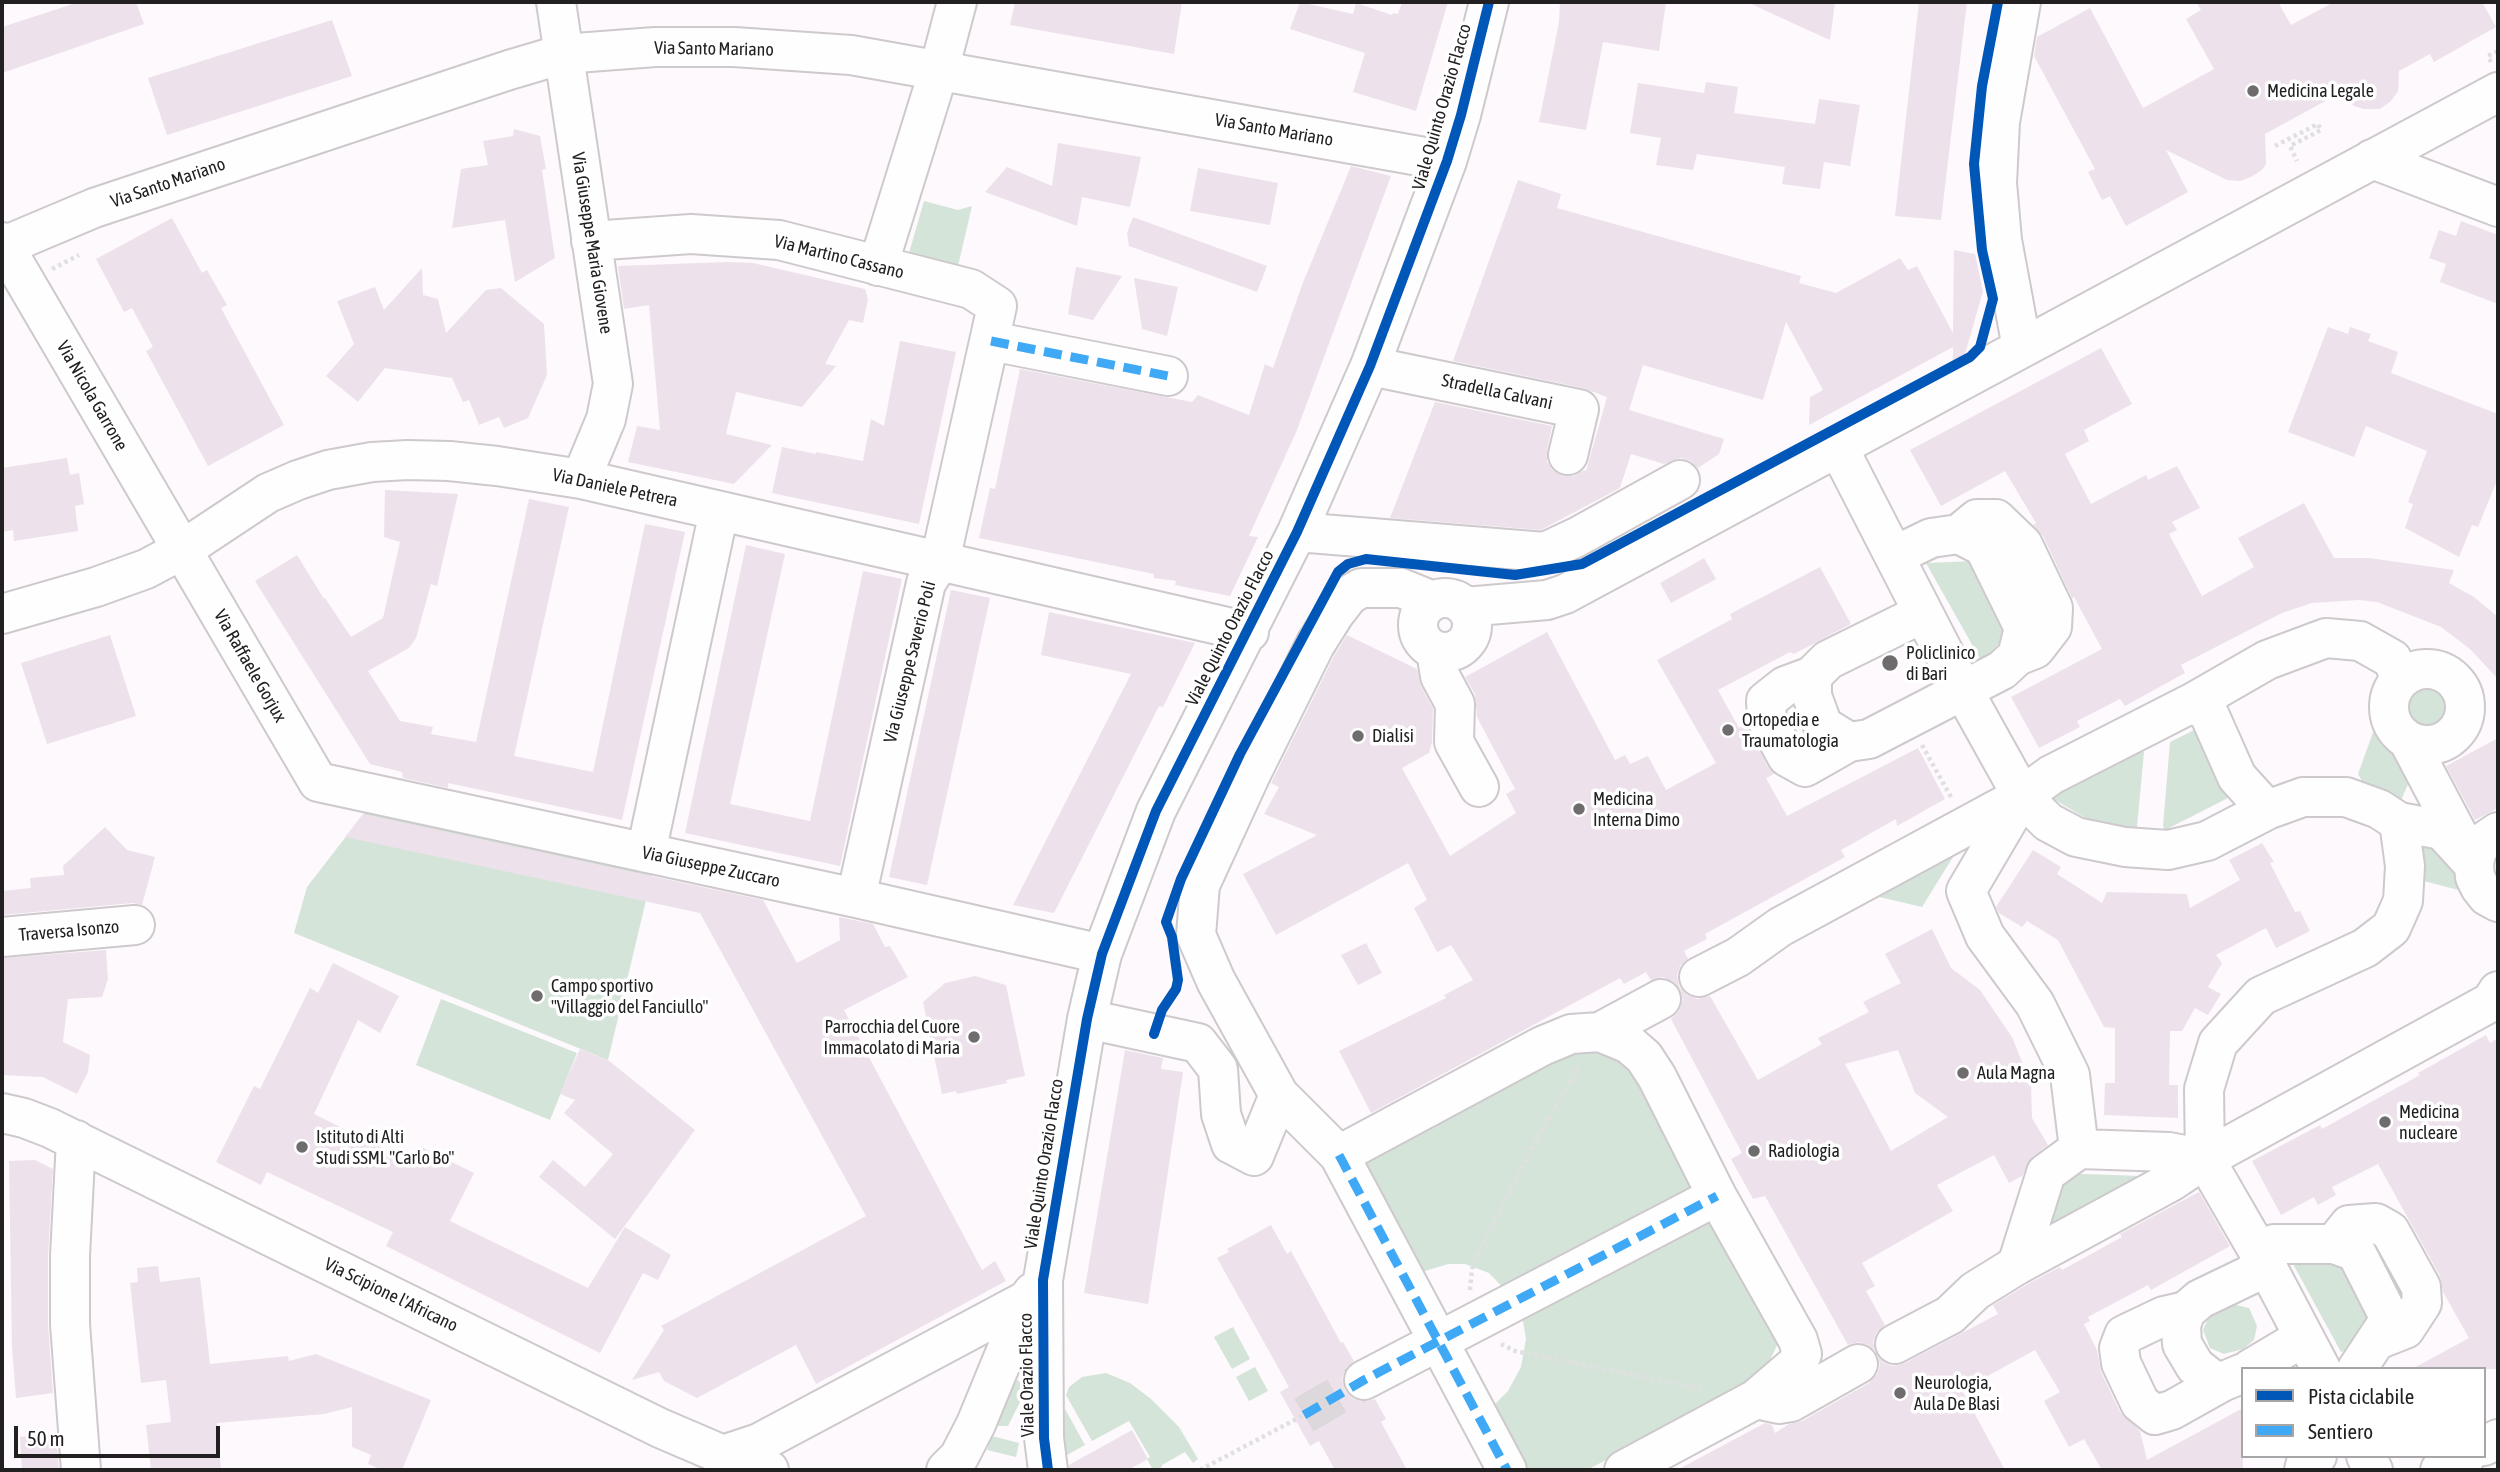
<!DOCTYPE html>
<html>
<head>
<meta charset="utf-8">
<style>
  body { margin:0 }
  #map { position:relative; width:2500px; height:1472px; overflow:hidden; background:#fdf9fc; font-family:"Asap Condensed",sans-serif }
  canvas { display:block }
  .frame { position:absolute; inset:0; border:4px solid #232022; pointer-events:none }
  .legend { position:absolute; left:2241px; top:1367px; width:245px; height:91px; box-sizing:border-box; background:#fff; border:2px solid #a7a6a7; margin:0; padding:9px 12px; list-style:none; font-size:21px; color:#232022 }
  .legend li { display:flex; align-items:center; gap:14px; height:35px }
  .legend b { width:35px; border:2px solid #a7a6a7 }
  .scale { position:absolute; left:14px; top:1426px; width:206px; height:32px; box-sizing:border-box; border:4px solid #232022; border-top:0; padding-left:9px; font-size:21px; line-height:24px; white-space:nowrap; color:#232022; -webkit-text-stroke:5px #fff; paint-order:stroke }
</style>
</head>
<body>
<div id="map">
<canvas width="2500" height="1472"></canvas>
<div class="frame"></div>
<ul class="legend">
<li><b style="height:9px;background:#0057b8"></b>Pista ciclabile</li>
<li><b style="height:9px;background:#3fa9f5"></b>Sentiero</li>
</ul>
<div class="scale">50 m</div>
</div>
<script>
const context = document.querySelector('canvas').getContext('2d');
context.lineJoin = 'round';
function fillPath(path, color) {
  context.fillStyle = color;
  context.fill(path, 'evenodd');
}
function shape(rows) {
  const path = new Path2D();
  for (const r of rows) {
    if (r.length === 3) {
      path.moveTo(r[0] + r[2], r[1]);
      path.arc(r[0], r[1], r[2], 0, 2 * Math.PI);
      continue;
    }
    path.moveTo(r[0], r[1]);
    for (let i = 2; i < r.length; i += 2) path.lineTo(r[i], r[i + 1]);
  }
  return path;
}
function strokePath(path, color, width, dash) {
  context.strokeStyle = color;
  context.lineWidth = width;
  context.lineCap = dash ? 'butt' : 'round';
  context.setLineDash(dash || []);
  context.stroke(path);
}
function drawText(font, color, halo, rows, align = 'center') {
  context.font = font + ' "Asap Condensed",sans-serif';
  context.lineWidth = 7;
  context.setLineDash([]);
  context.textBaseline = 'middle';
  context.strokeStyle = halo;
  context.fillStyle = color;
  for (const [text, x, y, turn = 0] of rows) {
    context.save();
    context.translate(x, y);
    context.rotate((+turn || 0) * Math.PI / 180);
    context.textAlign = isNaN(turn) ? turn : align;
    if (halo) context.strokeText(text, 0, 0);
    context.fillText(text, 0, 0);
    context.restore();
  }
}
fillPath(shape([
  [924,201,958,210,972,206,958,266,909,253],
  [1976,561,2011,627,1983,664,1926,563],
  [2427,707,22],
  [2382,726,2409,782,2398,807,2362,781,2358,774,2375,727],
  [2196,729,2232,796,2165,830,2163,826,2170,742],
  [2144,752,2137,827,2099,826,2050,797,2117,753],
  [365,812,652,875,608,1060,294,933,307,887],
  [2413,836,2440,841,2466,892,2420,880],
  [1963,841,1922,907,1858,892],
  [441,999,577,1053,550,1120,416,1065],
  [1584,1046,1628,1052,1782,1335,1761,1379,1587,1470,1529,1470,1494,1405,1508,1391,1521,1367,1526,1339,1522,1315,1512,1297,1489,1273,1465,1264,1448,1264,1422,1272,1361,1158],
  [2059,1173,2140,1176,2041,1230],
  [2295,1262,2348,1265,2371,1311,2344,1351,2341,1352,2293,1264],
  [2232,1304,2249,1308,2257,1326,2254,1340,2243,1349,2224,1354,2210,1348,2203,1330,2210,1314],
  [1233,1327,1250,1359,1232,1369,1214,1337],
  [1255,1367,1268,1391,1249,1401,1236,1377],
  [1106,1373,1130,1383,1151,1399,1179,1427,1198,1459,1193,1463,1185,1452,1162,1465,1162,1467,1153,1470,1147,1459,1150,1457,1129,1421,1092,1441,1066,1395,1069,1387,1082,1377],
  [1016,1380,1025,1383,1025,1392,1008,1426,993,1426,1012,1381],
  [1065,1409,1085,1445,1067,1455,1064,1437],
  [992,1436,1019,1443,1016,1457,987,1450]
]), '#d4e4d9');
fillPath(shape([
  [79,2,136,2,144,24,2,73,2,27],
  [1015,2,1182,2,1174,54,1010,25],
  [1300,2,1353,14,1356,3,1392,15,1393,13,1398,14,1402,2,1448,2,1416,111,1353,92,1365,53,1290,29],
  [1560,2,1666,2,1659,51,1603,42,1586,130,1539,122,1559,22],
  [1747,2,1835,2,1830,40,1801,27],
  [1919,2,1967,2,1941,220,1895,216],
  [2196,2,2278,2,2291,25,2334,2,2482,2,2496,27,2434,62,2430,54,2399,71,2398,91,2391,101,2380,109,2364,109,2354,106,2340,93,2265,134,2266,164,2262,170,2251,177,2240,181,2227,180,2166,150,2188,192,2126,226,2110,196,2102,200,2088,172,2095,169,2034,56,2037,37,2090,8,2143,108,2214,69,2186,19,2201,10],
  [332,20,352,76,167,135,148,78],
  [1706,82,1738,87,1734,113,1815,124,1819,99,1860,105,1850,166,1824,162,1820,189,1782,184,1785,167,1697,154,1693,170,1656,165,1661,138,1630,133,1638,83,1704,93],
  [514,129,540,136,546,169,542,170,555,258,515,282,505,220,452,228,461,169,488,165,483,141,513,136],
  [1058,143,1141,157,1130,207,1082,197,1077,226,985,192,1007,167,1052,186],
  [1351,166,1391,176,1297,430,1249,536,1258,537,1230,596,1175,585,1176,581,1154,578,1154,574,979,538,990,488,995,489,1020,369,1192,402,1198,395,1249,415,1265,364,1273,368,1302,285],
  [1198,168,1278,183,1270,225,1190,211],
  [1518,180,1561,194,1557,208,1801,276,1799,283,1836,293,1900,258,1908,270,1917,266,1953,333,1954,250,1975,254,1983,291,1965,354,1953,361,1953,347,1809,425,1810,397,1823,390,1786,322,1763,400,1643,365,1629,410,1724,439,1719,454,1698,468,1691,461,1681,458,1664,464,1631,454,1620,488,1541,530,1390,518,1435,402,1552,426,1547,451,1547,462,1553,470,1564,476,1574,476,1584,470,1586,471,1607,397,1583,388,1453,361],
  [1133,217,1267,266,1257,292,1129,246,1127,233],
  [172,218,202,273,207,270,227,305,221,308,284,425,208,466,146,351,153,347,132,308,124,312,96,259],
  [2461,221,2498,235,2498,304,2440,282,2446,264,2429,258,2439,230,2456,236],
  [727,262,753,263,865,289,868,299,863,323,849,320,825,364,836,366,802,407,736,392,726,434,772,445,734,484,628,462,637,426,660,430,649,305,624,309,618,266],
  [1076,267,1122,276,1093,320,1068,314],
  [422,268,423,295,438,299,446,333,486,290,501,288,544,324,547,375,528,418,504,428,499,417,479,425,469,400,463,402,452,378,385,368,358,402,326,376,354,344,337,301,375,287,384,310],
  [1134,278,1178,287,1167,336,1142,329],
  [2328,327,2348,334,2350,327,2371,334,2368,341,2398,352,2391,373,2498,414,2498,478,2478,527,2472,525,2459,557,2405,528,2413,504,2408,502,2427,451,2366,426,2354,457,2288,432],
  [900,341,956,352,919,524,772,493,782,447,816,454,816,452,863,461,871,419,884,426],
  [2101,348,2132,404,2084,430,2089,441,2065,454,2091,504,2146,475,2148,480,2177,466,2200,508,2172,522,2177,530,2169,534,2202,596,2254,567,2238,538,2304,503,2334,558,2369,558,2454,570,2449,583,2474,597,2498,617,2498,679,2470,649,2441,627,2377,602,2359,600,2312,603,2282,613,2181,665,2185,673,2125,706,2120,699,2077,721,2080,727,2039,748,2011,697,2102,649,2074,597,2072,598,2043,536,2033,525,2036,523,2005,471,1941,506,1910,450],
  [67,458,70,475,79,473,84,504,75,506,78,531,14,541,13,530,2,532,2,468],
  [385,490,458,494,437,586,431,584,416,638,409,648,368,671,400,721,433,727,431,734,476,742,529,499,569,507,514,756,593,772,645,524,685,532,622,820,448,783,448,788,403,778,402,772,370,764,255,581,297,555,324,599,325,598,351,637,383,618,400,542,384,537],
  [746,545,785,554,730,804,810,821,863,571,902,579,840,866,685,833],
  [1704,558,1716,579,1671,603,1660,583],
  [1820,567,1851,624,1794,654,1790,652,1718,690,1739,728,1746,724,1768,767,1774,774,1766,778,1787,816,1918,748,1945,799,1897,826,1896,819,1841,850,1845,857,1705,934,1707,939,1684,951,1688,959,1680,966,1677,975,1679,986,1687,995,1697,999,1710,996,1758,1080,1822,1044,1818,1038,1869,1012,1863,1002,1901,983,1885,954,1932,929,1951,968,1980,990,2012,1037,2031,1084,2032,1118,2048,1145,2033,1156,2022,1176,2009,1183,1994,1155,1937,1185,1953,1211,1862,1263,1875,1286,1866,1291,1885,1325,1876,1333,1873,1342,1875,1351,1868,1345,1859,1342,1848,1345,1765,1196,1753,1199,1731,1159,1742,1153,1671,1019,1679,1011,1683,1000,1680,989,1673,981,1662,977,1651,980,1646,972,1624,984,1620,978,1371,1113,1339,1051,1446,998,1444,995,1473,980,1451,945,1437,952,1414,908,1427,900,1408,863,1276,935,1243,874,1317,835,1264,814,1279,787,1271,783,1334,656,1347,635,1417,669,1421,686,1433,709,1432,742,1429,753,1402,768,1450,856,1516,813,1506,794,1515,789,1477,717,1475,694,1465,677,1547,632,1615,760,1625,755,1630,764,1648,756,1666,790,1716,763,1657,660,1732,619,1730,614],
  [1898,1050,1915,1093,1948,1117,1891,1151,1845,1064],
  [951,590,990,598,927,885,889,877],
  [1049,612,1195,643,1163,707,1159,706,1054,913,1013,905,1131,674,1041,655],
  [110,635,136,716,47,744,21,663],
  [2498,738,2498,808,2475,820,2446,766],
  [363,814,763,900,797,963,840,940,839,917,873,924,885,947,890,946,908,977,844,1010,982,1270,995,1261,1006,1281,816,1384,796,1345,697,1398,664,1381,659,1372,632,1380,664,1330,661,1326,866,1216,700,913,345,837],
  [105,827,127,850,155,857,142,905,133,903,2,915,2,891,31,888,30,878,64,875,63,866],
  [2262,843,2274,862,2270,863,2295,912,2300,911,2310,931,2276,948,2266,928,2216,955,2222,963,2208,987,2221,994,2208,1015,2195,1008,2182,1031,2170,1031,2169,1085,2178,1085,2178,1118,2104,1115,2105,1083,2115,1083,2115,1028,2104,1027,2058,940,2027,921,2022,927,1999,913,1996,907,2033,850,2061,867,2057,874,2102,903,2107,892,2187,894,2190,908,2240,880,2229,860],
  [1366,943,1382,973,1358,985,1341,955],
  [106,950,108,979,102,997,68,999,63,1042,90,1055,88,1072,77,1094,43,1077,2,1075,2,1025,4,1025,2,958],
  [333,963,399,996,380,1033,358,1020,314,1114,415,1164,423,1148,474,1173,450,1221,588,1288,625,1227,671,1255,658,1280,643,1273,600,1353,386,1246,393,1232,267,1172,261,1185,216,1162,254,1086,260,1089,310,988,318,993],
  [975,976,1006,985,1025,1076,1006,1080,1007,1083,957,1094,956,1091,942,1094,923,1002,945,983],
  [2486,1035,2490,1043,2498,1038,2498,1369,2412,1369,2469,1338,2443,1292,2440,1276,2378,1164,2332,1187,2336,1195,2318,1205,2314,1197,2281,1215,2252,1161,2320,1125,2322,1129,2420,1075,2418,1073],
  [580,1049,608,1060,695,1130,615,1239,539,1177,553,1160,585,1187,613,1154,564,1113,575,1100,560,1094],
  [1125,1050,1163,1058,1161,1069,1183,1072,1148,1304,1084,1293],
  [35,1160,53,1169,48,1256,48,1324,53,1393,16,1398,12,1347,9,1161],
  [2199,1192,2230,1246,2151,1290,2148,1285,2088,1317,2090,1321,2084,1324,2097,1350,2101,1372,2120,1412,2140,1431,2147,1460,2243,1408,2243,1470,2102,1470,2084,1439,2069,1447,2044,1401,2060,1392,2035,1350,1962,1390,2005,1470,1677,1470,1765,1423,1772,1425,1775,1433,1789,1424,1802,1421,1869,1383,1877,1374,1880,1365,1878,1357,1884,1363,1893,1366,1905,1363,1998,1314,1993,1305,2028,1284,2060,1267,2062,1270,2122,1237,2120,1234],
  [1271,1225,1287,1254,1291,1251,1341,1343,1343,1342,1354,1361,1346,1368,1342,1378,1345,1391,1352,1398,1362,1402,1375,1399,1386,1419,1381,1422,1407,1470,1335,1470,1319,1441,1310,1446,1280,1392,1289,1387,1217,1258,1229,1252,1227,1249],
  [158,1266,160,1282,200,1277,210,1364,288,1356,289,1361,316,1354,431,1400,402,1470,383,1470,368,1464,371,1455,352,1447,352,1407,324,1414,217,1423,221,1470,151,1470,146,1425,171,1422,166,1380,141,1383,130,1283,138,1282,137,1268],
  [1132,1430,1148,1459,1128,1470,1069,1470,1069,1465],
  [56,1433,59,1470,22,1470,20,1437]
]), '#ede2eb');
strokePath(shape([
  [1304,1415,1364,1380]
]), '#dcd8db', 38, [38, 19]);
const minor = shape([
  [556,2,613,384,606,419,581,479],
  [2021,2,2000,122,1997,183,2002,240,2022,348],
  [2372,159,2498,207],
  [591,241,691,234,779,240,971,289,997,306,940,561,926,583,856,898],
  [2,242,318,782,856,898,1102,954],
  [4,246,94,208,509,70,563,54,655,47,734,47,851,55,1447,161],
  [878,266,939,70,957,2],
  [991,341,1168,376],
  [1370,366,1579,409,1568,455],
  [1838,447,1963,690,2022,796,2051,775,2194,702,2267,660,2326,638,2360,641,2392,659,2401,679],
  [1297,532,1545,552,1577,537,1680,480],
  [1959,534,1977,519,1996,519,2023,545,2053,608,2052,627,2035,649,2017,656],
  [1894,556,1931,538,1959,534,1984,547,2024,628,2017,656,2002,670,1869,739,1849,742,1823,726,1812,696,1812,676,1828,660,1923,613],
  [1445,625,27],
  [1433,601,1401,588,1361,588,1349,595,1335,613,1315,645,1251,774,1200,885,1196,935,1216,981,1279,1095,1339,1155,1507,1470],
  [1465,607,1547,600,1565,594,2498,92],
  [2,614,96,587,146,569,182,550,268,493,298,480,328,470,372,462,408,460,449,461,497,466,581,479,1249,632],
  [1436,651,1440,676,1455,704,1454,742,1479,787],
  [2427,707,38],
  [1812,676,1785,686,1766,701,1767,720,1787,757,1805,767,1849,742],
  [2194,702,2209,714,2237,777,2267,810],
  [2408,740,2465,848],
  [2022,796,2048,822,2076,837,2125,847,2168,850,2207,841,2267,810,2303,797,2346,797,2379,809,2399,822,2442,830,2474,865],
  [2022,796,1966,891,1985,936,2035,1004,2070,1075,2079,1149],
  [2498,832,2482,843,2476,853,2474,865,2475,877,2480,887,2487,896,2498,902],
  [646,853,719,511],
  [2,937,135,925],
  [1699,977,1738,957,1780,927,2020,797],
  [1087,1019,1198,1043,1218,1069,1221,1114,1231,1144,1254,1156,1279,1095],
  [1600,1032,1661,999],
  [2,1113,24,1118,50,1128,660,1428,723,1455,769,1470],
  [76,1140,70,1256,70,1324,81,1470],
  [1339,1155,1542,1046,1571,1034,1600,1032,1629,1044,1644,1057,1657,1077,1717,1196,1798,1340,1802,1354,1798,1363,1756,1399,1624,1470],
  [2334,1244,2349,1225,2376,1223,2390,1231,2421,1287,2422,1303,2405,1329,2377,1340],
  [2017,1265,2046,1173,2079,1149,2169,1152,2205,1159],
  [2186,1311,2164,1316,2124,1335,2119,1348,2121,1363,2140,1403,2155,1415,2172,1410,2222,1382],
  [1895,1344,1950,1315,1975,1291,2017,1265,2172,1181,2205,1159,2491,1002,2498,991],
  [2250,1369,2304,1337],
  [2321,1369,2264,1261,2205,1159,2204,1089,2218,1043,2261,996,2365,948,2391,928,2403,901,2405,866,2399,822],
  [2243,1373,2222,1382,2210,1378,2195,1366,2182,1344,2181,1325,2186,1311,2200,1299,2252,1274,2274,1244,2334,1244,2356,1252,2390,1319,2357,1369],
  [1364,1380,1717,1196],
  [1756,1399,1779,1404,1791,1402,1858,1364],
  [2484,1446,2498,1439],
  [723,1455,759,1443,1027,1300],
  [2366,1456,2373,1470],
  [946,1470,959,1457,976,1424,1027,1300,1033,1292],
  [1048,1470,1044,1438,1043,1280,1087,1019,1102,954,1156,811,1297,532,1370,366,1447,161,1461,115,1489,2],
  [2304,1470,2306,1462,2317,1456],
  [2440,1470,2466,1456]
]);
strokePath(minor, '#cdc9cc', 42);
strokePath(shape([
  [2491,62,2488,56,2498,51],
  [2275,146,2318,124,2321,130,2290,146,2297,161],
  [52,269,79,255],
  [1922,745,1952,799],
  [1470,1290,1472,1269,1481,1247,1527,1157,1579,1066],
  [1501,1344,1515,1351,1704,1389],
  [1200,1470,1304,1415]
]), '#e1e0e1', 4.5, [3.5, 3.5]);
strokePath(minor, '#fffeff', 38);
strokePath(shape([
  [991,341,1168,376],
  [1339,1155,1507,1470],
  [1304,1415,1364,1380,1717,1196]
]), '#3fa9f5', 9, [18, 9]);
strokePath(shape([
  [1154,1034,1162,1010,1176,989,1178,980,1172,937,1166,922,1181,879,1240,754,1338,572,1348,564,1366,559,1515,575,1582,564,1970,357,1980,347,1993,299,1982,250,1974,164,1982,86,1998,2],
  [1048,1470,1044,1438,1043,1280,1087,1019,1102,954,1156,811,1297,532,1370,366,1447,161,1461,115,1489,2]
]), '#0057b8', 10);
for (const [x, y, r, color] of [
  [2253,91,7,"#6f6c6e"],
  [1890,663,9,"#6f6c6e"],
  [1728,730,7,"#6f6c6e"],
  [1358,736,7,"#6f6c6e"],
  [1579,809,7,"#6f6c6e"],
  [537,996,7,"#6f6c6e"],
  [974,1037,7,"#6f6c6e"],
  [1963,1073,7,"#6f6c6e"],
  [2385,1122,7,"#6f6c6e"],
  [302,1147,7,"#6f6c6e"],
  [1754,1151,7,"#6f6c6e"],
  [1900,1393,7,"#6f6c6e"]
]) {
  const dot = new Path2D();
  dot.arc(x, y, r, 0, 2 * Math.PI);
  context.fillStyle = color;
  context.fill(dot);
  strokePath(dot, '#fff', 2.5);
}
drawText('18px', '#232022', '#fff', [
  ["Via Santo Mariano",714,49,1],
  ["Viale Quinto Orazio Flacco",1442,107,-74],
  ["Via Santo Mariano",1274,130,10],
  ["Via Santo Mariano",168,183,-19],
  ["Via Giuseppe Maria Giovene",592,243,81],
  ["Via Martino Cassano",839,257,14],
  ["Stradella Calvani",1497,392,12],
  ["Via Nicola Garrone",92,396,60],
  ["Via Daniele Petrera",615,488,12],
  ["Viale Quinto Orazio Flacco",1230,628,-63],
  ["Via Giuseppe Saverio Poli",910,662,-76],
  ["Via Raffaele Gorjux",250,666,60],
  ["Via Giuseppe Zuccaro",711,867,12],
  ["Traversa Isonzo",69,931,-5],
  ["Viale Quinto Orazio Flacco",1044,1164,-81],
  ["Via Scipione l'Africano",391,1295,26],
  ["Viale Orazio Flacco",1027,1375,-91]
]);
drawText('18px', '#232022', '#fff', [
  ["Medicina Legale",2267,91],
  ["Policlinico",1906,653],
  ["di Bari",1906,674],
  ["Ortopedia e",1742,720],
  ["Traumatologia",1742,741],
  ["Dialisi",1372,736],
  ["Medicina",1593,799],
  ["Interna Dimo",1593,820],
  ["Campo sportivo",551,986],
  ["\"Villaggio del Fanciullo\"",551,1007],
  ["Parrocchia del Cuore",960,1027,"right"],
  ["Immacolato di Maria",960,1048,"right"],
  ["Aula Magna",1977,1073],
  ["Medicina",2399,1112],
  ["nucleare",2399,1133],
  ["Istituto di Alti",316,1137],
  ["Studi SSML \"Carlo Bo\"",316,1158],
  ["Radiologia",1768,1151],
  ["Neurologia,",1914,1383],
  ["Aula De Blasi",1914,1404]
], 'left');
</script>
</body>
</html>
